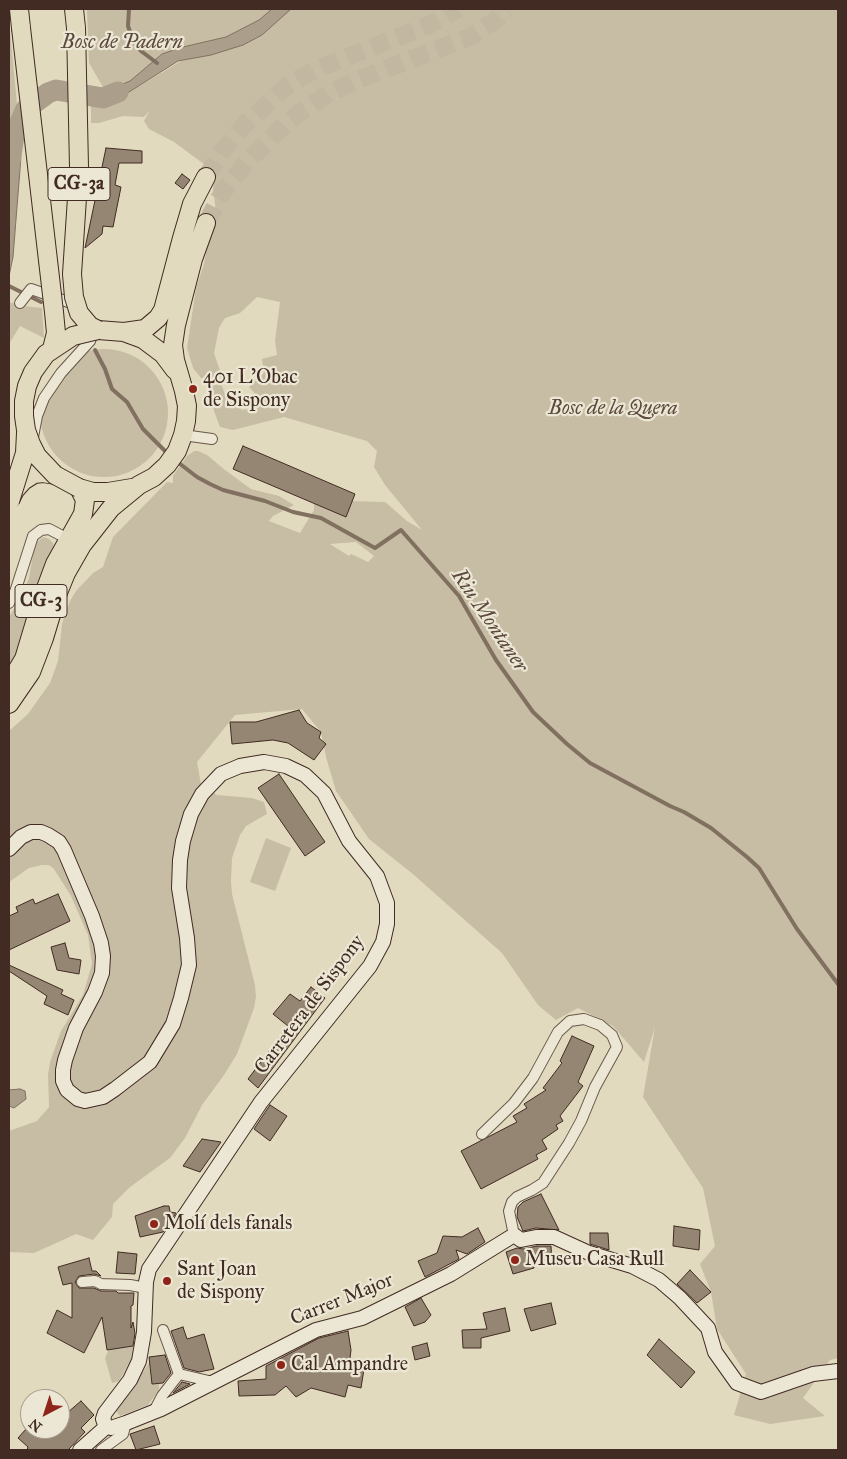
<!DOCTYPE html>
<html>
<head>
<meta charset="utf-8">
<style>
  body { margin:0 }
  #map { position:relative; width:847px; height:1459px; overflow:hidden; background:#e2dabf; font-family:"IM FELL Great Primer",serif }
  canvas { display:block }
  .frame { position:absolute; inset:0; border:10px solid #412b22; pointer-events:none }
  .north { position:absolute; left:20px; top:1389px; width:50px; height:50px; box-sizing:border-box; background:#ece7d5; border:1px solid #a89c8d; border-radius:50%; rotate:220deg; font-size:14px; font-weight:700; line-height:20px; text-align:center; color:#412b22 }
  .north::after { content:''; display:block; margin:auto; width:18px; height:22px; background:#8f2418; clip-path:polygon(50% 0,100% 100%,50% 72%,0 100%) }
</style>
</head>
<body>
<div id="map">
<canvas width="847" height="1459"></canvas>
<div class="frame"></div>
<div class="north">N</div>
</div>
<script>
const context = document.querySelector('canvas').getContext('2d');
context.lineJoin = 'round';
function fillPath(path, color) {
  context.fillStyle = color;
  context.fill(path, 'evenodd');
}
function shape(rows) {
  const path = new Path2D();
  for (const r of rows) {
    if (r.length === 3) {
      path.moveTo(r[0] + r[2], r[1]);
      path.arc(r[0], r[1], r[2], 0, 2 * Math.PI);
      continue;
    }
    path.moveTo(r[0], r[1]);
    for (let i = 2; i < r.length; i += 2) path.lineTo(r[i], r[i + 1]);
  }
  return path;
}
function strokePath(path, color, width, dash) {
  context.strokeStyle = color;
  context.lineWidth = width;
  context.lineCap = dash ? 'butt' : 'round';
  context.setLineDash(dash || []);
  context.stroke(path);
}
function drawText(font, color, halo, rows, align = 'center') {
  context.font = font + ' "IM FELL Great Primer",serif';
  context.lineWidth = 4.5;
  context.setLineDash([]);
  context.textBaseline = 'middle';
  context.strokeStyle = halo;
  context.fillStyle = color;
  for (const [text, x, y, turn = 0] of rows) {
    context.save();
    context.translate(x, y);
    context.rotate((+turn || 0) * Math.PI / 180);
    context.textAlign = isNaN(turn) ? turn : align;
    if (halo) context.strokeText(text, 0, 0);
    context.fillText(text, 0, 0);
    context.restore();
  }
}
fillPath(shape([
  [87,9,272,9,259,20,226,37,183,47,162,54,130,81,107,91,103,87,89,63],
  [291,9,838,9,838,1358,830,1360,803,1398,825,1416,770,1424,734,1415,746,1374,717,1329,711,1292,700,1264,715,1246,703,1188,643,1097,655,1027,644,1062,613,1026,578,1008,556,1020,538,1005,502,953,414,875,369,839,336,791,326,757,321,732,302,709,235,715,197,762,201,784,217,795,252,798,264,802,267,814,246,826,240,835,232,858,231,881,232,894,255,985,256,997,254,1008,237,1054,224,1075,202,1105,185,1138,170,1158,130,1187,113,1204,112,1217,93,1240,76,1234,34,1253,10,1252,9,1250,9,1131,37,1121,49,1107,48,1075,50,1062,61,1031,83,995,92,964,88,935,71,896,54,869,49,865,42,865,29,868,9,882,9,731,28,714,50,683,58,661,62,624,70,601,76,591,93,573,103,567,113,537,167,482,173,483,173,476,187,456,194,451,198,451,207,455,225,470,251,489,279,496,294,505,273,516,269,521,300,533,314,510,314,500,385,502,407,521,422,530,385,485,374,467,377,451,367,441,284,417,233,430,220,427,214,411,208,384,221,383,225,395,242,410,256,408,262,401,249,387,264,373,262,359,277,355,275,341,280,302,257,297,240,313,225,318,219,328,214,353,222,377,201,378,193,368,187,348,196,288,204,264,208,240,216,214,213,187,216,173,174,142,149,129,144,121,150,110,144,117,123,116,99,123,91,123,91,104,118,99,181,61,195,58],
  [356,542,374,556,368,562,351,554,349,556,330,544],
  [9,19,18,115,9,155],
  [9,302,23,306,42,308,44,338,20,326,9,344],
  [104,413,64],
  [43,537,49,539,53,543,54,547,43,569,26,635,9,672,9,617,22,596,29,578,34,549,37,542],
  [266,838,291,848,275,891,250,882],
  [135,1346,135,1352,119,1381,112,1383,105,1358,109,1349],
  [149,1363,152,1384,159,1384,159,1390,148,1405,120,1416,116,1411]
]), '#c7bca4');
const water = shape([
  [272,9,291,9,262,35,243,45,211,55,178,61,118,99,91,104,90,87,107,91,130,81,162,54,183,47,226,37,259,20,272,9],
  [18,115,21,157,13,257,9,276,9,155,18,115],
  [20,1089,25,1091,26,1099,14,1108,9,1106,9,1090,20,1089]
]);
fillPath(water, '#ab9e8a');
strokePath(water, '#817060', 1);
fillPath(shape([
  [17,113,20,115,24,157,23,171]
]), '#e2dabf');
strokePath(shape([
  [129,9,128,26,133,41,141,51,157,63],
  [9,286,41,302],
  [95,350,105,369,112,389,127,402,143,429,168,454],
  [175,460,197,477,210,484,223,490,265,501,293,512,321,518,375,548,401,530,459,596,496,660,533,712,567,744,590,763,670,806,684,812,711,828,747,857,759,868,797,929,838,984]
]), '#817060', 4);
strokePath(shape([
  [9,168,14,136,26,109,48,93,56,90,103,98,118,92]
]), '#ab9e8a', 21);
const building = shape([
  [106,148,142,151,142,163,119,163,115,185,121,187,113,227,103,226,102,234,85,248,106,148],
  [182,174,190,180,183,189,175,183,182,174],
  [243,446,355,494,346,517,233,469,243,446],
  [299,710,307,723,321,732,319,738,326,744,314,760,288,743,273,740,232,744,230,722,256,722,299,710],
  [279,774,325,842,305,856,258,788,279,774],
  [58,894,70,921,9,950,9,916,18,912,16,907,33,899,35,904,58,894],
  [65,943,69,958,81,960,79,974,57,970,51,947,65,943],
  [9,965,63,990,61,994,74,1000,68,1015,44,1004,47,996,9,971,9,965],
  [311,987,325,998,258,1088,248,1079,288,1026,273,1014,290,994,300,1001,311,987],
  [572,1036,594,1046,578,1082,583,1086,560,1116,563,1121,556,1125,558,1129,542,1140,547,1149,536,1155,538,1159,481,1189,461,1151,517,1122,513,1116,527,1108,524,1104,546,1090,543,1088,562,1063,560,1061,572,1036],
  [270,1105,287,1116,270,1141,254,1129,270,1105],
  [202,1139,221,1142,200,1172,183,1166,202,1139],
  [541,1194,559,1230,536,1228,523,1231,517,1217,518,1207,523,1202,541,1194],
  [164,1206,169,1206,170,1212,176,1213,163,1232,140,1237,135,1216,164,1206],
  [674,1226,700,1230,699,1250,673,1246,674,1226],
  [478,1228,485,1242,467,1254,456,1250,459,1259,425,1277,418,1261,437,1253,443,1236,462,1237,478,1228],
  [590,1233,608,1233,609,1250,590,1244,590,1233],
  [537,1246,551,1246,552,1263,534,1264,534,1268,513,1274,506,1252,517,1248,523,1249,537,1246],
  [118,1252,137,1254,135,1274,116,1273,118,1252],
  [89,1258,92,1271,96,1271,101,1276,94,1274,79,1276,75,1282,79,1288,94,1288,101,1291,116,1291,118,1293,134,1293,133,1305,131,1306,131,1328,133,1322,135,1333,133,1346,107,1350,102,1317,84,1353,47,1333,57,1310,72,1318,72,1283,63,1285,58,1267,89,1258],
  [690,1270,711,1292,697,1303,677,1284,690,1270],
  [421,1298,431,1315,425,1322,414,1326,405,1307,421,1298],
  [551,1303,556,1324,531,1331,524,1309,551,1303],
  [505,1308,510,1331,481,1338,481,1348,463,1348,462,1330,487,1329,483,1313,505,1308],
  [183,1327,187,1339,204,1334,214,1369,199,1372,184,1368,171,1331,183,1327],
  [348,1331,351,1350,349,1366,364,1369,361,1388,348,1385,345,1397,311,1388,296,1397,286,1386,275,1395,239,1396,238,1381,266,1379,266,1366,319,1338,348,1331],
  [659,1339,695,1372,681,1388,647,1355,659,1339],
  [427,1343,430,1356,415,1360,412,1347,427,1343],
  [165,1355,171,1373,163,1383,152,1384,149,1357,165,1355],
  [182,1382,190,1384,173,1393,182,1382],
  [81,1401,94,1415,81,1428,85,1432,68,1450,27,1450,28,1447,18,1438,26,1429,60,1429,60,1419,81,1401],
  [154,1426,160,1444,136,1450,130,1434,154,1426]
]);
fillPath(building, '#958674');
strokePath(building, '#412b22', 1);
strokePath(shape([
  [206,177,224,149,245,124,287,86,314,70,429,25,458,9],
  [206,223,224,190,246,163,286,123,305,109,328,94,355,81,470,37,496,20,506,9]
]), '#c2b7a0', 18, [18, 9]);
const street = shape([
  [20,303,31,289,77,305],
  [183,435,212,439],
  [32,442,37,416,44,398,61,373,90,341,95,328],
  [9,603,15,592,33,536,41,530,49,529,68,539],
  [482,1134,514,1103,533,1078,558,1032,570,1021,584,1019,600,1025,612,1035,617,1047,595,1087,581,1121,569,1143,543,1183,532,1190,517,1197,512,1202,509,1211,514,1235],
  [82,1282,95,1281,101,1284,130,1285,146,1288],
  [163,1330,179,1374,213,1382],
  [153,1413,162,1396,179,1374],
  [101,1450,123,1434,126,1423]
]);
const secondary = shape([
  [9,849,21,837,31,832,41,832,48,835,59,842,64,850,92,916,101,943,103,956,102,973,95,992,76,1028,65,1060,63,1070,63,1081,67,1090,78,1099,85,1101,103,1097,115,1089,150,1062,173,1024,181,998,189,965,187,938,179,888,180,860,183,841,191,814,202,794,221,774,240,766,264,762,286,766,305,775,324,793,349,841,377,876,387,903,387,924,383,942,370,966,261,1102,149,1269,146,1282,144,1332,139,1361,130,1380,105,1413,103,1419,106,1427],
  [106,1427,111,1428,126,1423,161,1409,316,1330,362,1318,451,1274,514,1235,521,1240,536,1237,554,1237,589,1253,632,1266,659,1280,680,1298,708,1328,715,1352,737,1383,761,1392,813,1374,838,1371],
  [80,1450,106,1427]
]);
const highway = shape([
  [19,9,21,28],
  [74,9,76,28],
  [98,330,124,332,143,339,163,354,175,370],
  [124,332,145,329,158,318,163,310,182,238,192,204,206,177],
  [79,488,93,492,108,492,132,488],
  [11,498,15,490,23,481,34,474,43,473,55,475],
  [9,684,24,659,42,599,55,564,83,514,85,500,79,488],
  [9,704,31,672,44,638,57,595,66,573,82,545,111,508,139,485,154,477,167,465,177,451,183,435,186,421,187,406,184,391,175,360,173,345,176,325,193,259,206,223]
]);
strokePath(street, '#695749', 12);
strokePath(secondary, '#412b22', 16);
strokePath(highway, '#412b22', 20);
strokePath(street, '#ece7d5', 10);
strokePath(secondary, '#ece7d5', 14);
strokePath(highway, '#e2dabf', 18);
const highwayBridge = shape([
  [21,28,54,312,56,333,52,349],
  [76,28,79,167,72,274,74,297,79,313,90,326,98,330],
  [79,488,55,475,37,456,31,444,26,430,24,416,24,401,27,386,33,372,46,354,73,336,98,330],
  [10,501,25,453,26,433]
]);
strokePath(highwayBridge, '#412b22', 20, []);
strokePath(highwayBridge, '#e2dabf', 18);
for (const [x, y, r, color] of [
  [193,389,5,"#8f2418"],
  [154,1224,5,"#8f2418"],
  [515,1260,5,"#8f2418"],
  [167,1281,5,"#8f2418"],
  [281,1365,5,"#8f2418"]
]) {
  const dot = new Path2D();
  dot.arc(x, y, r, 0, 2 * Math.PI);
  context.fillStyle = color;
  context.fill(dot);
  strokePath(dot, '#ece7d5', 2);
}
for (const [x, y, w] of [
  [79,184,62],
  [41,601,52]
]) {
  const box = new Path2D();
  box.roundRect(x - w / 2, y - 16.5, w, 33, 4);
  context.fillStyle = '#ece7d5';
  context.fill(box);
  strokePath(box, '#412b22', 1);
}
drawText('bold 19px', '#412b22', null, [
  ["CG-3a",79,184],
  ["CG-3",41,601]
]);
drawText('italic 20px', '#5c483c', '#ece7d5', [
  ["Bosc de Padern",122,43],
  ["Bosc de la Quera",613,409]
]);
drawText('20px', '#412b22', '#ece7d5', [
  ["401 L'Obac",203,378],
  ["de Sispony",203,401],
  ["Molí dels fanals",164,1224],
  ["Museu Casa Rull",525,1260],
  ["Sant Joan",177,1270],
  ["de Sispony",177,1293],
  ["Cal Ampandre",291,1365]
], 'left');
drawText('20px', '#412b22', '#ece7d5', [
  ["Carretera de Sispony",310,1005,-53],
  ["Carrer Major",342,1300,-22]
]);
drawText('italic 21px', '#5c483c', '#ece7d5', [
  ["Riu Montaner",489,621,56]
]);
</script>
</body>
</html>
